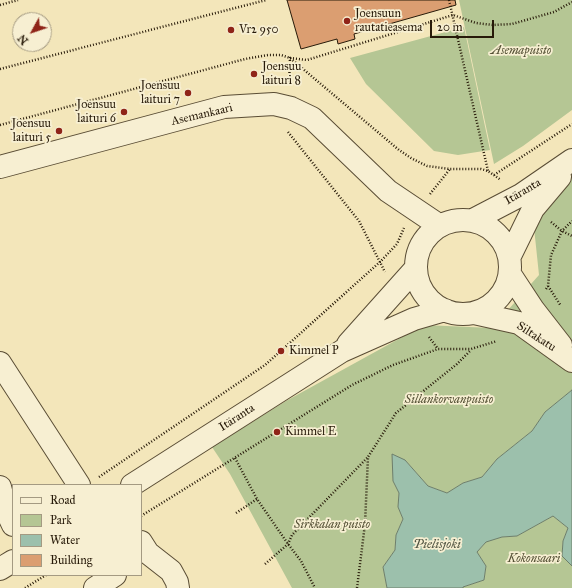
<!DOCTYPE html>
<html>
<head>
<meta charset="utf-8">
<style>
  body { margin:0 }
  #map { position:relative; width:572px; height:588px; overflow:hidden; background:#f3e6ba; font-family:"IM FELL Great Primer",serif }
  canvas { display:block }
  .legend { position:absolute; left:12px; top:484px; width:130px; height:92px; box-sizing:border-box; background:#f7efd2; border:1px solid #a49a82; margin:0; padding:5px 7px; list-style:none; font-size:12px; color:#271a09 }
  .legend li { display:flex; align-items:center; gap:8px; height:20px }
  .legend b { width:20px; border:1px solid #a49a82 }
  .north { position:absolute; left:12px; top:12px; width:40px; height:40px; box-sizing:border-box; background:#f7efd2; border:1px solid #a49a82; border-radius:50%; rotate:230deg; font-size:11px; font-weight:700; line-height:16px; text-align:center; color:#271a09 }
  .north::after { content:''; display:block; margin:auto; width:14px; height:18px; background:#8f2418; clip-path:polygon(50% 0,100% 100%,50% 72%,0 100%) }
  .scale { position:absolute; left:430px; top:20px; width:64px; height:18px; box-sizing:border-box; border:2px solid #271a09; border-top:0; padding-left:5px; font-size:12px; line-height:14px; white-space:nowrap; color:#271a09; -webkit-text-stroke:3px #f7efd2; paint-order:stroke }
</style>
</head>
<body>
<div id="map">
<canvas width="572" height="588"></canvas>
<ul class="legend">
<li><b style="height:5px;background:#f7efd2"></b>Road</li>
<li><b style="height:11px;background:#b5c694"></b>Park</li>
<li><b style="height:11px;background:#9cc0ac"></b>Water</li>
<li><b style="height:11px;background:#db9e71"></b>Building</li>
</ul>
<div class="north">N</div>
<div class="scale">20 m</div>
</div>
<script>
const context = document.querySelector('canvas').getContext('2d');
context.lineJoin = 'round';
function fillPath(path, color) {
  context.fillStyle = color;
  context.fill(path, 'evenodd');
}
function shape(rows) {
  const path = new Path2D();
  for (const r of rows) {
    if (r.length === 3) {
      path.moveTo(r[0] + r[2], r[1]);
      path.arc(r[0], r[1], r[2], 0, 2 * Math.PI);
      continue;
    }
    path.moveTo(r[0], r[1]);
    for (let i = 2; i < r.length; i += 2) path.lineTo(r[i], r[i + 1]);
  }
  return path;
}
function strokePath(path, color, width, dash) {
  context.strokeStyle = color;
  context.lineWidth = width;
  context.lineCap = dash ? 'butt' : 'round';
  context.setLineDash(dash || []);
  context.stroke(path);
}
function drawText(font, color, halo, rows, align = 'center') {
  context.font = font + ' "IM FELL Great Primer",serif';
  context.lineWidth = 3.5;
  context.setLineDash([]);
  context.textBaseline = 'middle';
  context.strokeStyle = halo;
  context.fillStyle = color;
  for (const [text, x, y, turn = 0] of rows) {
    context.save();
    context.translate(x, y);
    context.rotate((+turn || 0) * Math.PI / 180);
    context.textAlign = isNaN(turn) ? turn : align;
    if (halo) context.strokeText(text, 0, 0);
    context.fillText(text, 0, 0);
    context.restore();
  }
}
fillPath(shape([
  [459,0,572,0,572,110,523,146,494,164],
  [464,27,490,150,458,155,434,151,366,84,350,58],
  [572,171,572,390,545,412,532,431,497,459,482,477,463,483,447,493,428,486,405,460,393,481,399,493,398,507,403,519,396,535,395,550,383,567,387,588,292,588,230,474,212,447,286,401,424,325,492,328,539,275,533,218],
  [553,516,568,528,563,541,562,556,572,566,572,588,463,588,463,587,484,580,486,566,477,552,487,541,502,537,517,536]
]), '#b5c694');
const water = shape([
  [572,390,572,566,562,556,563,541,568,528,553,516,517,536,502,537,486,542,477,552,486,566,484,580,463,587,463,588,387,588,383,567,395,550,396,535,403,519,398,507,399,493,393,481,392,454,405,460,428,486,447,493,463,483,482,477,497,459,532,431,545,412,572,390]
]);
fillPath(water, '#9cc0ac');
strokePath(water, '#6d7e6b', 1);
const building = shape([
  [287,0,455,0,456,5,354,34,355,39,338,44,337,39,301,49,287,0]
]);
fillPath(building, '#db9e71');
strokePath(building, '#271a09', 1);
const minor = shape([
  [0,167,224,107,274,104,291,108,312,118,388,191,440,226],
  [473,220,521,195,572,160],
  [463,267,47],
  [510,256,533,209,560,177],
  [510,274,533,309,561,345],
  [474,313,519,323,572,361],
  [348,344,416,268],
  [0,363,79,485],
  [132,485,342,351,414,319,445,310],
  [0,487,6,510,13,525],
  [141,542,148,553,171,571,177,582,178,588],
  [0,569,13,561],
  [95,588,115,575]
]);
strokePath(minor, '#5a4d35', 24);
strokePath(shape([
  [449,0,488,171],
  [0,5,18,0],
  [0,69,266,0],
  [289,85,290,58,307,60,453,15,476,23,493,25,512,24,554,12,572,2],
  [0,125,245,59,268,55,281,55,290,58,399,150,411,158,427,166,450,169,481,169,488,171,501,180],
  [288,132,359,221,385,272],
  [494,175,572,124],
  [430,194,450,169],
  [551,222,562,231,572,236],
  [548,286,561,306],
  [546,289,548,286,551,255,562,231,572,221],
  [429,337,438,349],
  [235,458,257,499,288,544,301,561,315,588],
  [99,477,265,365,380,262,397,244,404,228],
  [236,513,257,499],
  [141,516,352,385,393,365,438,349,471,349,497,341],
  [265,564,288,544,292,535,368,457],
  [25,588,46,575],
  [357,588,365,524,368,457,396,413,457,364,471,350]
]), '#271a09', 2.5, [1, 2]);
strokePath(minor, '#f7efd2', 22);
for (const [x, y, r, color] of [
  [347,21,4,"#8f2418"],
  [231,30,4,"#8f2418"],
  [254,74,4,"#8f2418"],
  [188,93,4,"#8f2418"],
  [124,112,4,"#8f2418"],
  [59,131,4,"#8f2418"],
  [281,351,4,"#8f2418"],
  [277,432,4,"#8f2418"]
]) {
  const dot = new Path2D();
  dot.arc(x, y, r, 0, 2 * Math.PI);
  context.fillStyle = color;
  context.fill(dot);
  strokePath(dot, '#f7efd2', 1.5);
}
drawText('12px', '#271a09', '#f7efd2', [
  ["Joensuun",355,14],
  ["rautatieasema",355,28],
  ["Vr2 950",239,30],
  ["Joensuu",262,67],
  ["laituri 8",262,81],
  ["Joensuu",180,86,"right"],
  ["laituri 7",180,100,"right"],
  ["Joensuu",116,105,"right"],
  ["laituri 6",116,119,"right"],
  ["Joensuu",51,124,"right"],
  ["laituri 5",51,138,"right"],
  ["Kimmel P",289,351],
  ["Kimmel E",285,432]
], 'left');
drawText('italic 12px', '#524e33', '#f7efd2', [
  ["Asemapuisto",521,51],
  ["Sillankorvanpuisto",449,400],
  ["Sirkkalan puisto",332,525],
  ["Kokonsaari",534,559]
]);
drawText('12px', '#271a09', '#f7efd2', [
  ["Asemankaari",202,115,-13],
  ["Itäranta",523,192,-31],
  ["Siltakatu",536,337,33],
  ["Itäranta",237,418,-33]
]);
drawText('italic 13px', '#505442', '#f7efd2', [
  ["Pielisjoki",437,545]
]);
</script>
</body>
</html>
